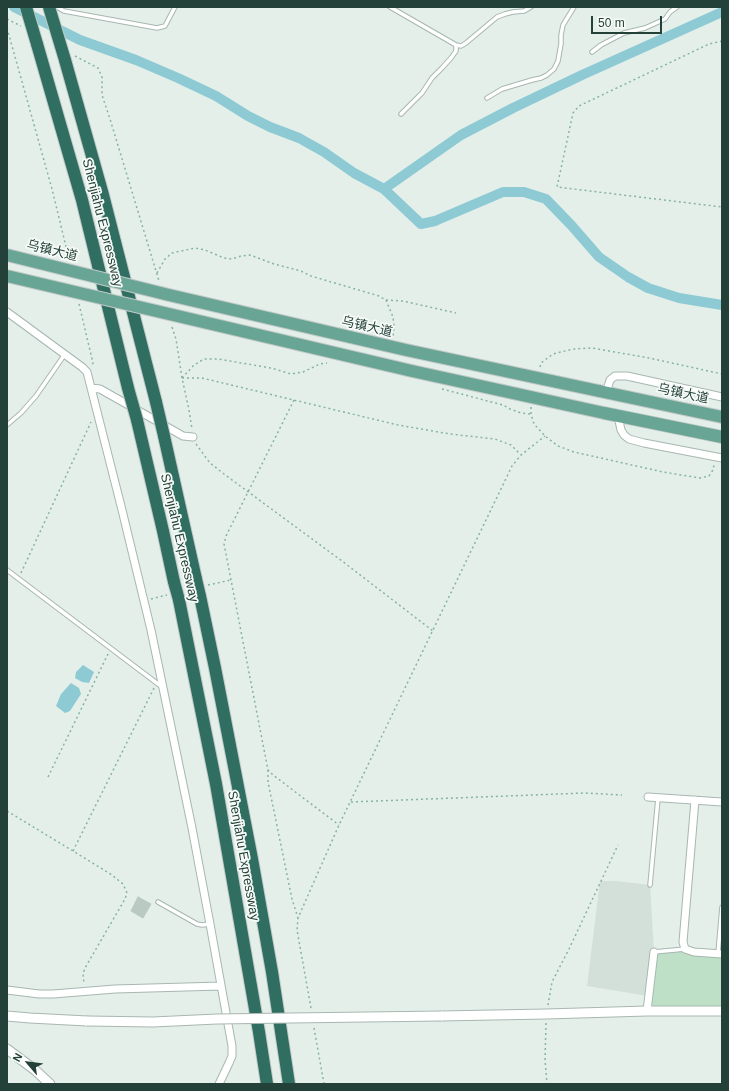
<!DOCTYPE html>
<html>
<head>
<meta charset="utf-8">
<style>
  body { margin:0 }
  #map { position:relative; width:729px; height:1091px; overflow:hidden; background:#e5efea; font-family:Arial,sans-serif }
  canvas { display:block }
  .frame { position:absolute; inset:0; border:8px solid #244139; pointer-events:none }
  .north { position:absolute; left:8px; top:1043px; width:40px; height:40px; -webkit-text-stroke:3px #f6fbf8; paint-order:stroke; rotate:298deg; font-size:11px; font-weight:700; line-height:16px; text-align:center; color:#244139 }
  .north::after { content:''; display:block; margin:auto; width:14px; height:18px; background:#244139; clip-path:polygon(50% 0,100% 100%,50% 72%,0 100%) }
  .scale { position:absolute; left:591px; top:16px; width:71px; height:18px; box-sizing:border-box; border:2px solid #244139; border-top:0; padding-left:5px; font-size:12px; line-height:14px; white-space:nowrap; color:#244139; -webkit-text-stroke:3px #f6fbf8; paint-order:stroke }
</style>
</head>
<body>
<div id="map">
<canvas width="729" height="1091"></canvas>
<div class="frame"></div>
<div class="north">N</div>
<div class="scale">50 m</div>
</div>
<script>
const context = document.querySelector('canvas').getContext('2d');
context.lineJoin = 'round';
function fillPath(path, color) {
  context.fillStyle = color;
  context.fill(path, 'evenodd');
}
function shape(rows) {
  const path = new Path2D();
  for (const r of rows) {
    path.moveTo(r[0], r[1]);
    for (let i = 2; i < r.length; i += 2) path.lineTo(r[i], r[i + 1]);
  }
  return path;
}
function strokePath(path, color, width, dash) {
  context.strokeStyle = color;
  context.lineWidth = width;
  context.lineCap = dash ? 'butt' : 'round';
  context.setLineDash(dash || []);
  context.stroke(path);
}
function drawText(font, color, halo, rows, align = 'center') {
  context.font = font + ' Arial,"Noto Sans SC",sans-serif';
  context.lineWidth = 3.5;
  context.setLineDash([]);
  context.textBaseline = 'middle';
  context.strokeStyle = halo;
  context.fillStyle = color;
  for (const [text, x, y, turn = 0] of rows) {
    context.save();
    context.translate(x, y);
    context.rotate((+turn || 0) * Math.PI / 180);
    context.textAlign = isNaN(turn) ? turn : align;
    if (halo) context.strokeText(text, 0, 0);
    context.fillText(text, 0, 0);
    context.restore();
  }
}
fillPath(shape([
  [600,881,616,881,650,885,654,952,648,996,587,986]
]), '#d3dfd9');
fillPath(shape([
  [685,949,722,954,722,1011,647,1011,654,952]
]), '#bee0c7');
fillPath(shape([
  [83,665,94,672,89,683,82,682,75,678,76,672],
  [71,683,79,688,81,694,70,711,65,713,56,706,61,694]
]), '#8dcad4');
strokePath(shape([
  [14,7,80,40,136,60,178,78,216,96,248,116,270,127,299,138,324,152,354,173,384,189,421,224,435,221,503,192,524,192,546,199,572,226,599,257,628,277,648,288,679,298,722,305],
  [384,189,461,135,513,108,582,75,722,12]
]), '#8dcad4', 10);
const building = shape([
  [138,897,151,904,143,918,131,911,138,897]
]);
fillPath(building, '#bacac3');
strokePath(building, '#b7c9c1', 1);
const service = shape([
  [57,7,64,11,157,28,165,26,175,7],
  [390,7,456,45,461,46,466,43,497,17,505,14,513,12,524,11,531,7],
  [592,52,601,45,624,33,645,28,665,19,670,12,677,7],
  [487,98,502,89,532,80,541,78,547,75,554,69,558,61,561,44,561,35,563,25,574,7],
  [401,114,422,93,432,78,442,68,451,58,456,51,456,45],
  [7,425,21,413,36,396,65,354],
  [7,570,162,687],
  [650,885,658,798],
  [158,902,197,924,202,925,210,924],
  [654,952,685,949],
  [718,953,722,907]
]);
const minor = shape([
  [7,312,82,367,87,372,122,510,151,630,192,828,210,924,232,1046,232,1056,229,1063,219,1084],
  [91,388,100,389,183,436,193,437],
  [606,393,610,380,615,376,627,376,722,397],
  [618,416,621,430,624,435,629,439,644,443,722,458],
  [648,797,722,802],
  [695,800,683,942,685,949,694,952,722,954],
  [7,990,39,994,53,994,115,989,221,986],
  [647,1011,654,952]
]);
const tertiary = shape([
  [7,1016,30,1018,87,1021],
  [441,1016,546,1014,647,1011,722,1011],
  [7,1049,35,1070,50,1084]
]);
const primary = shape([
  [599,391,722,417],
  [604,413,722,437]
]);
const motorway = shape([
  [37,44,82,200,128,388],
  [65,60,103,195,156,402],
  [137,420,163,531,174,582],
  [164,436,196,579],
  [200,596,215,668,252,859,272,972,289,1084],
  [179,600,216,784,259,1032,267,1084]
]);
strokePath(service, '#a7b7b1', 5.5);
strokePath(minor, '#a7b7b1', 9);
strokePath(tertiary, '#a7b7b1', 11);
strokePath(primary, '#c2cac8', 14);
strokePath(motorway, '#c2cac8', 14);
strokePath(shape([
  [7,19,21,26],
  [7,28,52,189,69,259],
  [722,41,709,44,579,106,573,113,557,187,722,207],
  [75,56,98,68,102,77,102,95,110,119,159,281],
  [157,273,165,259,172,253,195,248,205,250,224,258,232,259,241,256,250,255,274,264,301,271,311,276,379,296,386,300,393,317,394,327,393,337],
  [386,300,403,301,456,313],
  [79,304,93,363,91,366],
  [172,327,176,339,182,378,189,410,192,429],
  [540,367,541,363,553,354,573,349,592,348,649,358,722,374],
  [182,378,194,365,204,359,218,359,271,368,291,374,303,372,320,364,327,363],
  [182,378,202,378,398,425,450,434,495,439,511,445,521,455],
  [442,389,503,405,510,409,521,413,530,414],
  [294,400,226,536,224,544,268,770,273,775,339,825],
  [531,407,531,414,534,424,545,436,558,446,574,452,663,472,700,478,709,476,713,470,714,465],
  [196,444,210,463,224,474,342,561,433,631],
  [21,573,91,422],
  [208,585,231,580],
  [151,599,167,595],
  [268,770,268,782,292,899,298,918],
  [48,777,108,654],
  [351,802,585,793,622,795],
  [7,811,73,851,112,875,123,884,127,893,125,899,85,968,83,974,84,984],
  [73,851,154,688],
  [548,1005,552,982,569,949,618,845],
  [311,1008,297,930,298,918,339,825,512,466,521,455,545,436],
  [546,1023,545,1060,547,1084],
  [314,1028,324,1084]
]), '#85b3a4', 1.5, [2, 3]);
strokePath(service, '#fff', 3.5);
strokePath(minor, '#fff', 7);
strokePath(tertiary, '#fff', 9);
strokePath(primary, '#69a595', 12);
strokePath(motorway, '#2f6e60', 12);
const tertiaryBridge = shape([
  [87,1021,153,1022,217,1019,441,1016]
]);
const primaryBridge = shape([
  [7,255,169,295,406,350,599,391],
  [7,276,412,371,604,413]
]);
const motorwayBridge = shape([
  [26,7,37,44],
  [49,7,65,60],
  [128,388,137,420],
  [156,402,164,436],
  [196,579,200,596],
  [174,582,179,600]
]);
strokePath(tertiaryBridge, '#a7b7b1', 11, []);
strokePath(primaryBridge, '#c2cac8', 14, []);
strokePath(motorwayBridge, '#c2cac8', 14, []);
strokePath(tertiaryBridge, '#fff', 9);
strokePath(primaryBridge, '#69a595', 12);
strokePath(motorwayBridge, '#2f6e60', 12);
drawText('13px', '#244139', '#f6fbf8', [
  ["Shenjiahu Expressway",102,223,76],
  ["乌镇大道",52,251,14],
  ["乌镇大道",367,327,13],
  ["乌镇大道",683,394,12],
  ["Shenjiahu Expressway",179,538,77],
  ["Shenjiahu Expressway",243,856,80]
]);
</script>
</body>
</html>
